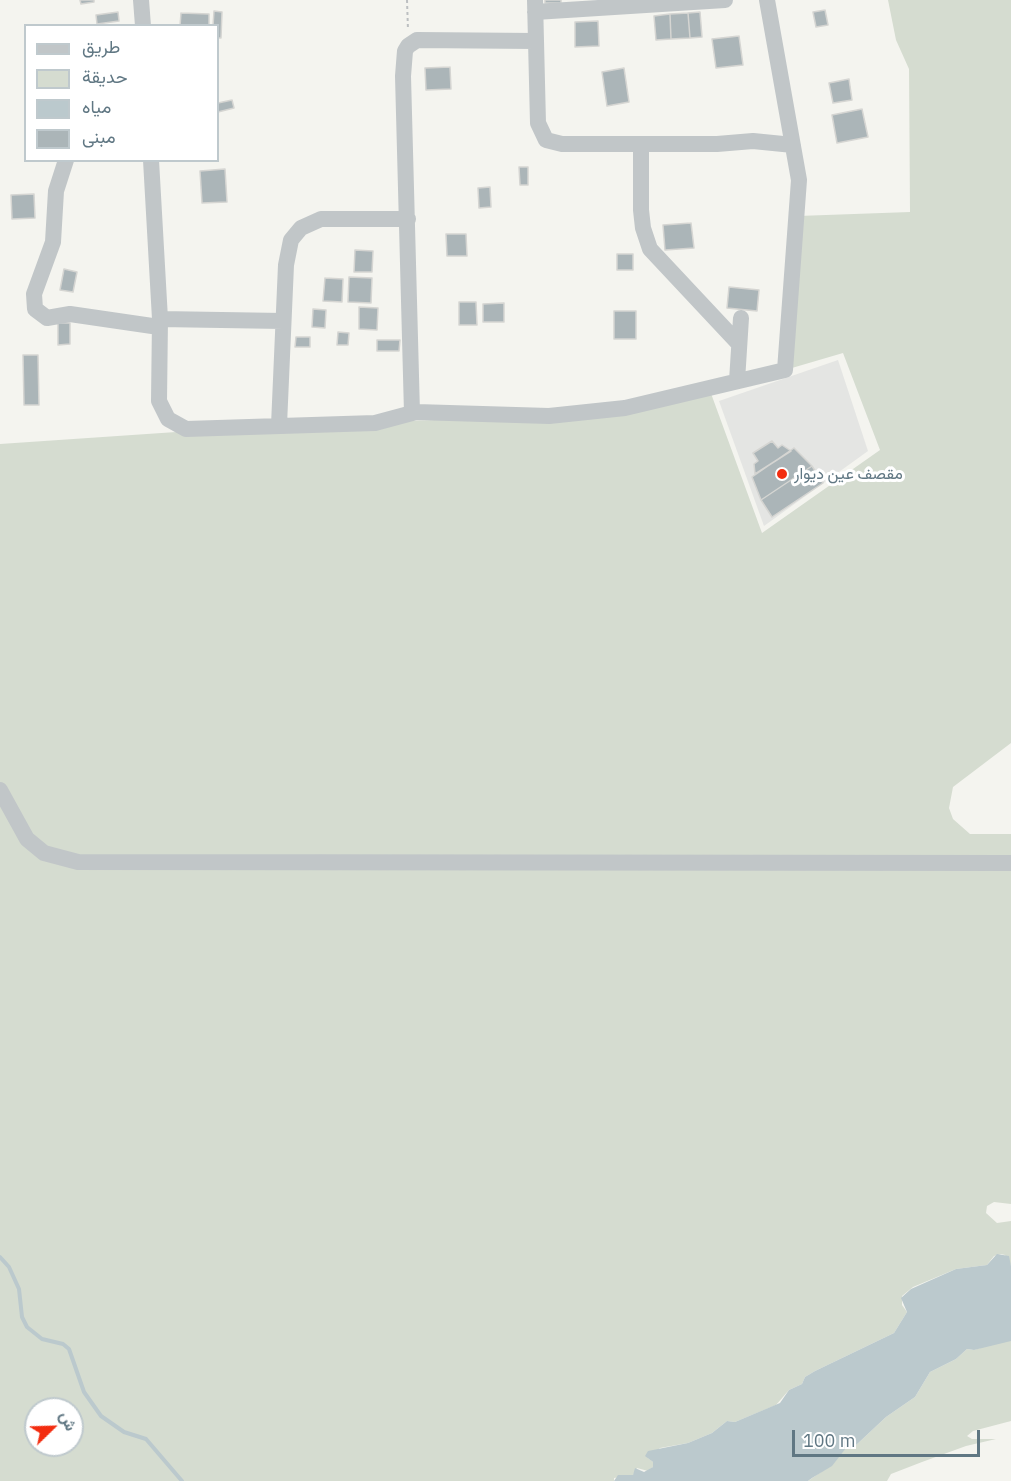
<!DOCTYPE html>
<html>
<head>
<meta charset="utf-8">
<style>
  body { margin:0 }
  #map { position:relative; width:1011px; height:1481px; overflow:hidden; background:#f4f4ef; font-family:"IBM Plex Sans",Vazirmatn,sans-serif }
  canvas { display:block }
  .legend { position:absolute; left:24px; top:24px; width:195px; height:138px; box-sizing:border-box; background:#fff; border:2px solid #bfc9cd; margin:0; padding:8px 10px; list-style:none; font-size:18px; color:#607783 }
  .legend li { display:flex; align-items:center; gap:12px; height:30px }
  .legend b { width:30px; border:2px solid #bfc9cd }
  .north { position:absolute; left:24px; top:1397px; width:60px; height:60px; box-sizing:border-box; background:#fff; border:2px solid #bfc9cd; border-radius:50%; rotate:67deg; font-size:16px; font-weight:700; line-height:24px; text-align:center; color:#607783 }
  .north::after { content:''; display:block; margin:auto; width:21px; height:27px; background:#f32d10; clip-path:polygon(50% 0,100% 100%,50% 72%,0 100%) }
  .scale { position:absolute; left:792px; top:1430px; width:188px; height:27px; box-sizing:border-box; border:3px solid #607783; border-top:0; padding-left:8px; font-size:18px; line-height:21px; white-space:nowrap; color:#607783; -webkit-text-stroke:4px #fff; paint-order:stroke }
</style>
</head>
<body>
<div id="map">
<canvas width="1011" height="1481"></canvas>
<ul class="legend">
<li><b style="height:8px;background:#c1c6c8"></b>طريق</li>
<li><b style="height:16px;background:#d5dcd0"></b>حديقة</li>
<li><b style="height:16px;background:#bbc9cd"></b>مياه</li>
<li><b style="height:16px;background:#abb5b8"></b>مبنى</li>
</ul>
<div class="north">ش</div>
<div class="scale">100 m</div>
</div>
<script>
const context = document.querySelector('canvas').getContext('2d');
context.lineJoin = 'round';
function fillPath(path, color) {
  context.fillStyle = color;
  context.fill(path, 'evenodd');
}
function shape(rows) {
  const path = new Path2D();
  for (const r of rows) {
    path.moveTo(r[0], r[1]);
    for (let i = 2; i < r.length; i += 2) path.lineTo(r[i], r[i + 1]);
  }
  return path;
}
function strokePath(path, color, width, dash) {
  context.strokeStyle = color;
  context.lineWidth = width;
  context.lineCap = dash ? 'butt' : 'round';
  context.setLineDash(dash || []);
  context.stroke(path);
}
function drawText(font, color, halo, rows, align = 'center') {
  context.font = font + ' "IBM Plex Sans",Vazirmatn,sans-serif';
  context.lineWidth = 6;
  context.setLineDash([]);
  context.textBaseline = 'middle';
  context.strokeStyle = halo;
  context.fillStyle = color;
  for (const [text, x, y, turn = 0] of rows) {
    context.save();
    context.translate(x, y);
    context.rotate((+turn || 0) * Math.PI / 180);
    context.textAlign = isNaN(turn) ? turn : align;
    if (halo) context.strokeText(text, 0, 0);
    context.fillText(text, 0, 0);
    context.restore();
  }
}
fillPath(shape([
  [838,360,868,451,764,526,719,401]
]), '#e4e5e3');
fillPath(shape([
  [888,0,1011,0,1011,743,953,787,949,808,953,819,970,834,1011,834,1011,1204,994,1202,987,1206,986,1213,997,1223,1011,1221,1011,1266,1005,1255,1001,1254,994,1256,987,1265,956,1269,913,1287,902,1296,902,1305,907,1312,894,1333,815,1371,805,1377,802,1384,789,1390,776,1405,735,1422,727,1421,712,1433,688,1443,660,1448,648,1458,653,1462,653,1467,648,1471,637,1468,633,1475,614,1478,614,1481,0,1481,0,444,279,425,528,417,709,388,762,533,880,450,843,353,785,370,798,216,910,212,909,69,896,40],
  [36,1409,72,1409,72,1445,36,1445],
  [1005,1340,1011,1341,1011,1421,973,1431,967,1436,972,1439,996,1439,966,1446,922,1462,891,1474,887,1481,808,1481,821,1472,846,1448,854,1447,886,1417,915,1397,930,1372,956,1359,967,1349,974,1350]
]), '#d5dcd0');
fillPath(shape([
  [997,1254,1009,1256,1011,1266,1011,1341,974,1350,967,1349,956,1359,930,1372,915,1397,886,1417,854,1447,846,1448,832,1466,812,1478,808,1481,614,1481,618,1475,633,1475,635,1468,644,1472,653,1467,653,1462,645,1456,648,1451,688,1443,712,1433,727,1421,735,1422,780,1403,789,1390,802,1384,805,1377,815,1371,894,1333,907,1312,901,1298,911,1289,956,1269,987,1265]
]), '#bbc9cd');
strokePath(shape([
  [0,1257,9,1267,19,1289,22,1317,27,1327,42,1339,63,1344,69,1349,84,1392,101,1416,124,1432,146,1439,182,1481]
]), '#bbc9cd', 4);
const building = shape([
  [80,0,94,0,94,2,81,4,80,0],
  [545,0,561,0,561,3,545,3,545,0],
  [825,10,828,25,816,27,813,12,825,10],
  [214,11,222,12,221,38,218,38,218,26,213,26,214,11],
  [118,12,119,21,97,24,96,15,118,12],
  [700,12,702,37,690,38,688,13,700,12],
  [181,13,209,14,209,26,180,26,181,13],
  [688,13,690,38,671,39,670,14,688,13],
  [670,14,671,39,656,40,654,16,670,14],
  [598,21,599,46,575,47,575,22,598,21],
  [739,36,743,65,716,68,712,39,739,36],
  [450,67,451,89,426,90,425,68,450,67],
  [624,68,629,102,607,106,602,72,624,68],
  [849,79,852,100,833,103,829,83,849,79],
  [232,100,234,108,218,112,218,103,232,100],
  [862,109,868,137,837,143,832,115,862,109],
  [519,167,528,167,528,185,520,185,519,167],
  [225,169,227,202,202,203,200,171,225,169],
  [490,187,491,207,479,208,478,188,490,187],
  [34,194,35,218,12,219,11,195,34,194],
  [691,223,694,248,665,250,663,225,691,223],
  [446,234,466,234,467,256,447,256,446,234],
  [355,250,373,251,372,272,354,272,355,250],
  [617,254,633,254,633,270,617,270,617,254],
  [64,269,77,272,73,292,60,290,64,269],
  [349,277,372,278,371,303,348,302,349,277],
  [325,278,343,279,342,302,323,301,325,278],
  [729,287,759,290,757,311,727,308,729,287],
  [459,302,476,302,477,325,459,325,459,302],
  [504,303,504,322,483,322,483,304,504,303],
  [359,307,378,308,377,330,359,329,359,307],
  [313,309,326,310,325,328,312,327,313,309],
  [614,311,636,311,636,339,614,339,614,311],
  [58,323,70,323,70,344,58,345,58,323],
  [338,332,349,333,348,345,337,345,338,332],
  [296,337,310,337,310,347,295,347,296,337],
  [377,340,400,340,399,351,377,351,377,340],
  [23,355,38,355,39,405,24,405,23,355],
  [772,441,778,448,782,445,791,451,755,474,754,464,758,461,753,453,772,441],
  [794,448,812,466,761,500,752,477,794,448],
  [812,466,823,483,772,517,761,500,812,466]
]);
fillPath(building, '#abb5b8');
strokePath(building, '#d5d5d2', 1.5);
strokePath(shape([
  [407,0,408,30]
]), '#bcbfc1', 2, [3, 3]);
strokePath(shape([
  [141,0,143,26],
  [535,0,538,123,546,140,562,144,717,144,753,141,793,145],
  [535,12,725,0],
  [641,144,641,210,643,228,650,249,739,344],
  [66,160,56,191,53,242,34,294,35,309,47,318,70,314,159,327],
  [151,160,160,319,159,401,168,419,186,429,375,423,416,412,549,416,625,408,785,370,799,180,767,0],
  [160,319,283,321],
  [737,381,741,318],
  [412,413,403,76,405,51,408,46,417,40,535,41],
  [279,425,286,265,291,240,301,228,321,219,408,219],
  [0,790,27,839,44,853,78,862,1011,863]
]), '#c1c6c8', 16);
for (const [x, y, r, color] of [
  [782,474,6,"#f32d10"]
]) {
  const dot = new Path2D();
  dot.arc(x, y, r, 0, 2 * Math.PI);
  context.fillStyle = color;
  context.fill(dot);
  strokePath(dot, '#fff', 2);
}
drawText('16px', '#607783', '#fff', [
  ["مقصف عين ديوار",794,474]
], 'left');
</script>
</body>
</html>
